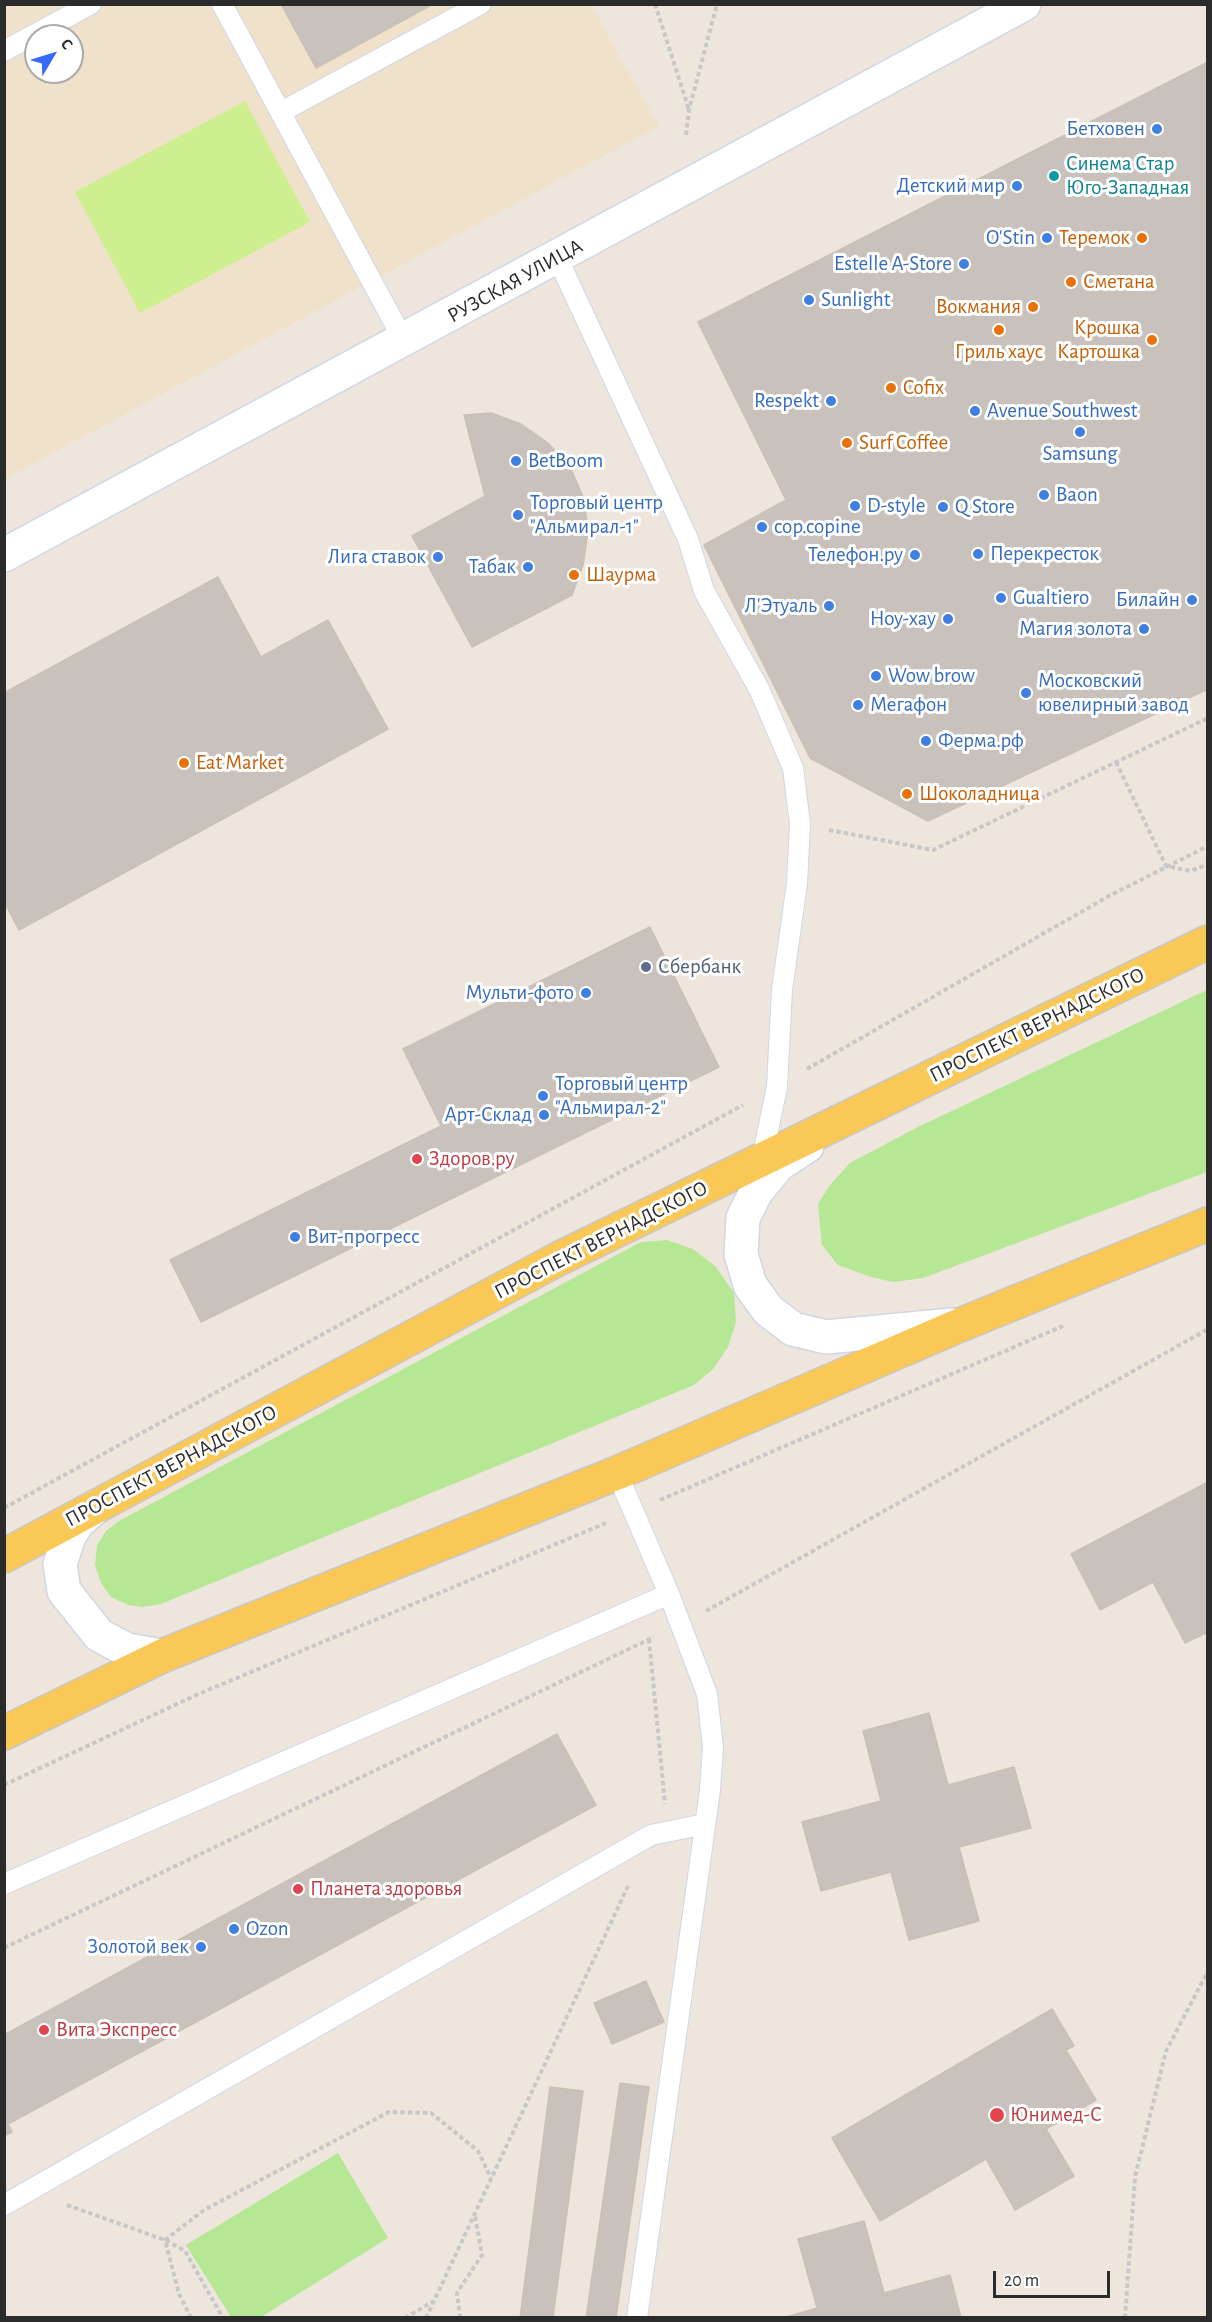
<!DOCTYPE html>
<html>
<head>
<meta charset="utf-8">
<style>
  body { margin:0 }
  #map { position:relative; width:1212px; height:2322px; overflow:hidden; background:#eee5dc; font-family:"Alegreya Sans",sans-serif }
  canvas { display:block }
  .frame { position:absolute; inset:0; border:6px solid #2b2b2b; pointer-events:none }
  .north { position:absolute; left:24px; top:24px; width:60px; height:60px; box-sizing:border-box; background:#fff; border:2px solid #aaa; border-radius:50%; rotate:52deg; font-size:16px; font-weight:700; line-height:24px; text-align:center; color:#2b2b2b }
  .north::after { content:''; display:block; margin:auto; width:21px; height:27px; background:#3769ff; clip-path:polygon(50% 0,100% 100%,50% 72%,0 100%) }
  .scale { position:absolute; left:993px; top:2271px; width:117px; height:27px; box-sizing:border-box; border:3px solid #2b2b2b; border-top:0; padding-left:8px; font-size:18px; line-height:21px; white-space:nowrap; color:#2b2b2b; -webkit-text-stroke:4px #fff; paint-order:stroke }
</style>
</head>
<body>
<div id="map">
<canvas width="1212" height="2322"></canvas>
<div class="frame"></div>
<div class="north">С</div>
<div class="scale">20 m</div>
</div>
<script>
const context = document.querySelector('canvas').getContext('2d');
context.lineJoin = 'round';
function fillPath(path, color) {
  context.fillStyle = color;
  context.fill(path, 'evenodd');
}
function shape(rows) {
  const path = new Path2D();
  for (const r of rows) {
    path.moveTo(r[0], r[1]);
    for (let i = 2; i < r.length; i += 2) path.lineTo(r[i], r[i + 1]);
  }
  return path;
}
function strokePath(path, color, width, dash) {
  context.strokeStyle = color;
  context.lineWidth = width;
  context.lineCap = dash ? 'butt' : 'round';
  context.setLineDash(dash || []);
  context.stroke(path);
}
function drawText(font, color, halo, rows, align = 'center') {
  context.font = font + ' "Alegreya Sans",sans-serif';
  context.lineWidth = 6;
  context.setLineDash([]);
  context.textBaseline = 'middle';
  context.strokeStyle = halo;
  context.fillStyle = color;
  for (const [text, x, y, turn = 0] of rows) {
    context.save();
    context.translate(x, y);
    context.rotate((+turn || 0) * Math.PI / 180);
    context.textAlign = isNaN(turn) ? turn : align;
    if (halo) context.strokeText(text, 0, 0);
    context.fillText(text, 0, 0);
    context.restore();
  }
}
fillPath(shape([
  [5,5,591,5,659,126,5,479],
  [36,36,72,36,72,72,36,72]
]), '#f0e1ca');
fillPath(shape([
  [1207,990,1207,1172,923,1278,893,1282,871,1277,838,1265,822,1245,818,1204,830,1185,850,1163,918,1127],
  [667,1240,693,1249,716,1267,734,1293,736,1322,728,1347,713,1369,694,1385,161,1604,142,1607,128,1605,111,1597,101,1583,95,1565,97,1546,106,1531,119,1521,641,1242],
  [338,2153,388,2238,261,2317,231,2317,186,2245]
]), '#b6e795');
fillPath(shape([
  [245,101,310,222,140,313,75,192]
]), '#cdef90');
const building = shape([
  [281,4,433,4,316,68,281,4],
  [1208,62,1208,689,928,821,810,758,704,545,786,500,698,322,1208,62],
  [491,413,521,424,548,443,571,469,584,499,588,532,583,565,572,595,472,647,412,536,485,496,464,415,491,413],
  [218,577,261,657,328,620,388,729,19,930,4,902,4,693,218,577],
  [650,927,719,1067,201,1322,170,1260,441,1126,403,1049,650,927],
  [1208,1482,1208,1632,1185,1643,1153,1582,1100,1610,1071,1554,1208,1482],
  [929,1713,948,1785,1014,1767,1031,1828,959,1847,979,1921,909,1940,891,1872,821,1891,802,1822,881,1801,863,1731,929,1713],
  [557,1734,596,1805,8,2124,12,2132,4,2136,4,2035,557,1734],
  [646,1981,664,2022,612,2044,594,2003,646,1981],
  [1052,2009,1074,2046,1066,2050,1096,2100,1046,2129,1074,2176,1015,2210,986,2159,880,2221,832,2138,1052,2009],
  [620,2083,649,2087,616,2318,586,2318,620,2083],
  [550,2087,583,2091,553,2318,520,2318,550,2087],
  [864,2221,884,2293,950,2275,961,2318,783,2318,817,2308,798,2239,864,2221]
]);
fillPath(building, '#c9c2bc');
strokePath(building, '#c9c1b5', 1.5);
const service = shape([
  [222,4,404,341],
  [4,51,91,4],
  [281,112,481,4],
  [557,257,688,539,704,591,759,689,793,768,800,824,797,883,782,990,777,1087,762,1159],
  [617,1473,669,1594,707,1694,713,1747,710,1790,637,2318],
  [4,1884,669,1594],
  [4,2205,651,1835,705,1824]
]);
const minor = shape([
  [4,555,1024,4]
]);
const secondary = shape([
  [807,1146,778,1165,756,1192,743,1218,741,1254,750,1285,768,1310,793,1329,826,1337,952,1325],
  [97,1506,78,1522,69,1536,60,1564,64,1591,99,1635,127,1650,162,1656]
]);
const primary = shape([
  [4,1556,558,1259,1208,942],
  [4,1733,162,1656,617,1473,960,1325,1208,1224]
]);
strokePath(service, '#d1d6e4', 22);
strokePath(minor, '#d1d6e4', 36);
strokePath(secondary, '#d1d6e4', 36);
strokePath(primary, '#c8c8c8', 36);
strokePath(shape([
  [655,4,689,110],
  [686,135,689,110,717,4],
  [1116,762,1166,866,1191,871,1208,864],
  [829,830,933,850,1208,718],
  [807,1069,1109,896,1208,846],
  [660,1500,1063,1326],
  [4,1508,743,1105],
  [706,1611,1208,1329],
  [649,1639,665,1804],
  [4,1785,194,1696,606,1523],
  [4,1948,654,1637],
  [67,2205,165,2240,185,2251,223,2318],
  [191,2318,179,2294,165,2240,204,2210,389,2112,431,2113,478,2151,491,2178],
  [405,2318,432,2302],
  [426,2318,629,1884],
  [460,2318,457,2293,482,2255,475,2216],
  [1125,2318,1135,2177,1166,2051,1208,1971]
]), '#c8c8c8', 4, [4.5, 3]);
strokePath(service, '#fff', 20);
strokePath(minor, '#fff', 33);
strokePath(secondary, '#fff', 33);
strokePath(primary, '#f9c856', 33);
for (const [x, y, r, color] of [
  [1157,129,6,"#3f7fe0"],
  [1054,176,6,"#0f9aa8"],
  [1017,186,6,"#3f7fe0"],
  [1047,238,6,"#3f7fe0"],
  [1142,238,6,"#e8710a"],
  [964,264,6,"#3f7fe0"],
  [1071,282,6,"#e8710a"],
  [809,300,6,"#3f7fe0"],
  [1033,307,6,"#e8710a"],
  [999,330,6,"#e8710a"],
  [1152,340,6,"#e8710a"],
  [891,388,6,"#e8710a"],
  [831,401,6,"#3f7fe0"],
  [975,411,6,"#3f7fe0"],
  [1080,432,6,"#3f7fe0"],
  [847,443,6,"#e8710a"],
  [516,461,6,"#3f7fe0"],
  [1044,495,6,"#3f7fe0"],
  [855,506,6,"#3f7fe0"],
  [943,507,6,"#3f7fe0"],
  [518,515,6,"#3f7fe0"],
  [762,527,6,"#3f7fe0"],
  [978,554,6,"#3f7fe0"],
  [915,555,6,"#3f7fe0"],
  [438,557,6,"#3f7fe0"],
  [528,567,6,"#3f7fe0"],
  [574,575,6,"#e8710a"],
  [1001,598,6,"#3f7fe0"],
  [1192,600,6,"#3f7fe0"],
  [829,606,6,"#3f7fe0"],
  [948,619,6,"#3f7fe0"],
  [1144,629,6,"#3f7fe0"],
  [876,676,6,"#3f7fe0"],
  [1026,693,6,"#3f7fe0"],
  [858,705,6,"#3f7fe0"],
  [926,741,6,"#3f7fe0"],
  [184,763,6,"#e8710a"],
  [907,794,6,"#e8710a"],
  [646,967,6,"#5c6f8a"],
  [586,993,6,"#3f7fe0"],
  [543,1096,6,"#3f7fe0"],
  [544,1115,6,"#3f7fe0"],
  [417,1159,6,"#e0444e"],
  [295,1237,6,"#3f7fe0"],
  [298,1889,6,"#e0444e"],
  [234,1929,6,"#3f7fe0"],
  [201,1947,6,"#3f7fe0"],
  [44,2030,6,"#e0444e"],
  [997,2115,8,"#e0444e"]
]) {
  const dot = new Path2D();
  dot.arc(x, y, r, 0, 2 * Math.PI);
  context.fillStyle = color;
  context.fill(dot);
  strokePath(dot, '#fff', 2);
}
drawText('21px', '#366cbe', '#fff', [
  ["Бетховен",1145,129,"right"],
  ["Детский мир",1005,186,"right"],
  ["O'Stin",1035,238,"right"],
  ["Estelle A-Store",952,264,"right"],
  ["Sunlight",821,300],
  ["Respekt",819,401,"right"],
  ["Avenue Southwest",987,411],
  ["Samsung",1080,454,"center"],
  ["BetBoom",528,461],
  ["Baon",1056,495],
  ["Торговый центр",530,503],
  ["\"Альмирал-1\"",530,527],
  ["D-style",867,506],
  ["Q Store",955,507],
  ["cop.copine",774,527],
  ["Перекресток",990,554],
  ["Телефон.ру",903,555,"right"],
  ["Лига ставок",426,557,"right"],
  ["Табак",516,567,"right"],
  ["Gualtiero",1013,598],
  ["Билайн",1180,600,"right"],
  ["Л'Этуаль",817,606,"right"],
  ["Ноу-хау",936,619,"right"],
  ["Магия золота",1132,629,"right"],
  ["Wow brow",888,676],
  ["Московский",1038,681],
  ["ювелирный завод",1038,705],
  ["Мегафон",870,705],
  ["Ферма.рф",938,741],
  ["Мульти-фото",574,993,"right"],
  ["Торговый центр",555,1084],
  ["\"Альмирал-2\"",555,1108],
  ["Арт-Склад",532,1115,"right"],
  ["Вит-прогресс",307,1237],
  ["Ozon",246,1929],
  ["Золотой век",189,1947,"right"]
], 'left');
drawText('21px', '#0d838f', '#fff', [
  ["Синема Стар",1066,164],
  ["Юго-Западная",1066,188]
], 'left');
drawText('21px', '#c56008', '#fff', [
  ["Теремок",1130,238,"right"],
  ["Сметана",1083,282],
  ["Вокмания",1021,307,"right"],
  ["Крошка",1140,328,"right"],
  ["Картошка",1140,352,"right"],
  ["Гриль хаус",999,352,"center"],
  ["Cofix",903,388],
  ["Surf Coffee",859,443],
  ["Шаурма",586,575],
  ["Eat Market",196,763],
  ["Шоколадница",919,794]
], 'left');
drawText('21px', '#2b2b2b', '#fff', [
  ["РУЗСКАЯ УЛИЦА",515,281,-29],
  ["ПРОСПЕКТ ВЕРНАДСКОГО",1037,1025,-26],
  ["ПРОСПЕКТ ВЕРНАДСКОГО",601,1240,-27],
  ["ПРОСПЕКТ ВЕРНАДСКОГО",171,1466,-28]
]);
drawText('21px', '#4e5e75', '#fff', [
  ["Сбербанк",658,967]
], 'left');
drawText('21px', '#be3a42', '#fff', [
  ["Здоров.ру",429,1159],
  ["Планета здоровья",310,1889],
  ["Вита Экспресс",56,2030],
  ["Юнимед-С",1010,2115]
], 'left');
</script>
</body>
</html>
